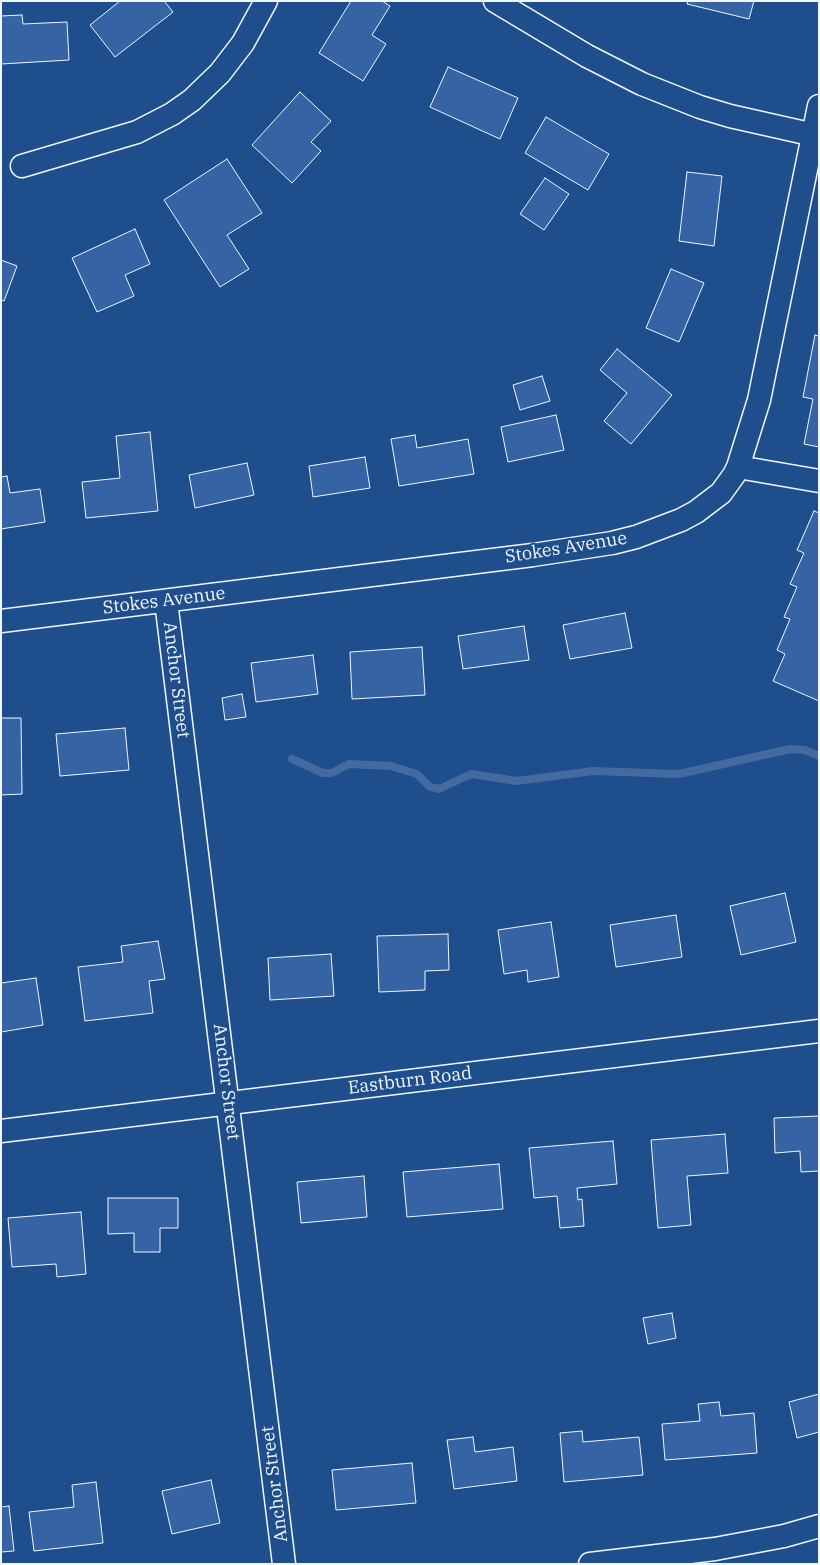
<!DOCTYPE html>
<html>
<head>
<meta charset="utf-8">
<style>
  body { margin:0 }
  #map { position:relative; width:820px; height:1565px; overflow:hidden; background:#1f4e8c; font-family:"IBM Plex Serif",serif }
  canvas { display:block }
  .frame { position:absolute; inset:0; border:2px solid #f2f6ff; pointer-events:none }
</style>
</head>
<body>
<div id="map">
<canvas width="820" height="1565"></canvas>
<div class="frame"></div>
</div>
<script>
const context = document.querySelector('canvas').getContext('2d');
context.lineJoin = 'round';
function shape(rows) {
  const path = new Path2D();
  for (const r of rows) {
    path.moveTo(r[0], r[1]);
    for (let i = 2; i < r.length; i += 2) path.lineTo(r[i], r[i + 1]);
  }
  return path;
}
function strokePath(path, color, width, dash) {
  context.strokeStyle = color;
  context.lineWidth = width;
  context.lineCap = dash ? 'butt' : 'round';
  context.setLineDash(dash || []);
  context.stroke(path);
}
function fillPath(path, color) {
  context.fillStyle = color;
  context.fill(path, 'evenodd');
}
function drawText(font, color, halo, rows, align = 'center') {
  context.font = font + ' "IBM Plex Serif",serif';
  context.lineWidth = 4;
  context.setLineDash([]);
  context.textBaseline = 'middle';
  context.strokeStyle = halo;
  context.fillStyle = color;
  for (const [text, x, y, turn = 0] of rows) {
    context.save();
    context.translate(x, y);
    context.rotate((+turn || 0) * Math.PI / 180);
    context.textAlign = isNaN(turn) ? turn : align;
    if (halo) context.strokeText(text, 0, 0);
    context.fillText(text, 0, 0);
    context.restore();
  }
}
strokePath(shape([
  [292,759,323,773,332,773,349,764,391,766,417,774,430,787,439,789,471,774,517,781,593,771,679,774,790,749,805,750,819,756]
]), '#446ba0', 8);
const building = shape([
  [120,1,164,1,173,12,115,57,90,25,120,1],
  [351,1,382,1,390,6,372,35,386,44,363,81,319,53,351,1],
  [688,1,754,1,749,19,687,4,688,1],
  [22,15,23,24,67,22,69,60,1,64,1,16,22,15],
  [448,67,518,98,500,139,430,107,448,67],
  [300,92,331,121,311,142,321,151,292,183,252,145,300,92],
  [546,117,609,154,588,190,525,153,546,117],
  [227,159,262,213,227,235,249,269,220,287,164,200,227,159],
  [687,172,722,176,714,246,679,241,687,172],
  [545,178,569,194,544,230,520,214,545,178],
  [135,229,150,264,125,275,134,296,97,312,72,258,135,229],
  [1,260,17,266,4,301,1,300,1,260],
  [671,269,704,283,679,342,646,328,671,269],
  [815,335,819,336,819,447,804,444,813,399,803,397,815,335],
  [617,349,672,395,631,444,604,421,627,393,600,370,617,349],
  [542,376,550,401,520,410,513,385,542,376],
  [556,415,564,450,508,462,501,427,556,415],
  [150,432,158,511,86,518,82,482,120,478,116,436,150,432],
  [415,435,417,448,468,439,474,474,399,486,391,439,415,435],
  [365,457,370,488,313,497,309,466,365,457],
  [247,463,254,495,195,508,189,475,247,463],
  [7,476,10,493,40,489,45,522,1,529,1,477,7,476],
  [814,511,819,513,819,701,773,681,785,654,777,650,790,619,784,617,797,587,790,584,804,553,797,550,814,511],
  [625,613,632,648,570,659,563,625,625,613],
  [524,626,529,660,463,669,458,636,524,626],
  [422,647,425,695,352,699,350,652,422,647],
  [313,655,318,694,256,702,251,663,313,655],
  [242,694,246,717,225,720,222,698,242,694],
  [1,718,21,718,22,794,1,795,1,718],
  [125,728,129,770,60,776,56,734,125,728],
  [785,893,796,942,741,955,730,906,785,893],
  [676,915,682,957,616,967,610,925,676,915],
  [551,922,559,977,528,982,527,970,504,974,498,930,551,922],
  [448,934,449,970,425,971,425,990,379,992,377,936,448,934],
  [158,941,165,979,149,981,153,1013,85,1021,78,967,123,962,121,946,158,941],
  [331,954,334,996,270,1000,268,958,331,954],
  [36,978,43,1025,1,1032,1,983,36,978],
  [819,1116,819,1171,801,1172,800,1151,775,1153,774,1118,819,1116],
  [725,1134,728,1173,687,1176,691,1225,658,1228,651,1140,725,1134],
  [613,1141,617,1184,577,1188,578,1200,582,1199,584,1226,560,1228,557,1196,534,1198,529,1148,613,1141],
  [499,1164,503,1209,407,1217,403,1172,499,1164],
  [364,1176,367,1217,301,1223,297,1182,364,1176],
  [108,1198,178,1198,178,1228,160,1228,160,1252,134,1252,134,1233,108,1234,108,1198],
  [81,1212,86,1274,57,1277,56,1264,12,1267,8,1218,81,1212],
  [672,1313,676,1338,648,1344,643,1318,672,1313],
  [819,1394,819,1432,797,1438,789,1402,819,1394],
  [719,1402,721,1416,754,1413,757,1453,665,1460,662,1424,700,1421,698,1404,719,1402],
  [582,1431,583,1442,639,1437,643,1475,564,1482,560,1433,582,1431],
  [473,1437,475,1452,513,1447,517,1481,454,1489,447,1440,473,1437],
  [412,1463,416,1503,336,1510,332,1470,412,1463],
  [211,1480,220,1523,172,1534,162,1491,211,1480],
  [96,1482,103,1543,34,1551,29,1512,74,1507,72,1485,96,1482],
  [9,1506,14,1551,1,1552,1,1507,9,1506]
]);
fillPath(building, '#3563a3');
strokePath(building, '#f2f6ff', 1);
const street = shape([
  [495,1,587,56,642,84,700,107,730,116,819,136],
  [22,166,137,132,172,114,192,100,220,73,243,43,266,1],
  [738,467,819,481],
  [166,601,284,1564],
  [1,621,533,555,612,543,636,537,681,520,696,512,721,493,734,475,738,467,759,400,819,106],
  [1,1131,819,1031],
  [590,1564,715,1549,784,1536,819,1526]
]);
strokePath(street, '#f2f6ff', 25);
strokePath(street, '#1f4e8c', 22);
drawText('18px', '#f2f6ff', '#1f4e8c', [
  ["Stokes Avenue",566,548,-9],
  ["Stokes Avenue",164,601,-7],
  ["Anchor Street",176,680,83],
  ["Eastburn Road",410,1081,-7],
  ["Anchor Street",226,1082,83],
  ["Anchor Street",275,1484,-97]
]);
</script>
</body>
</html>
